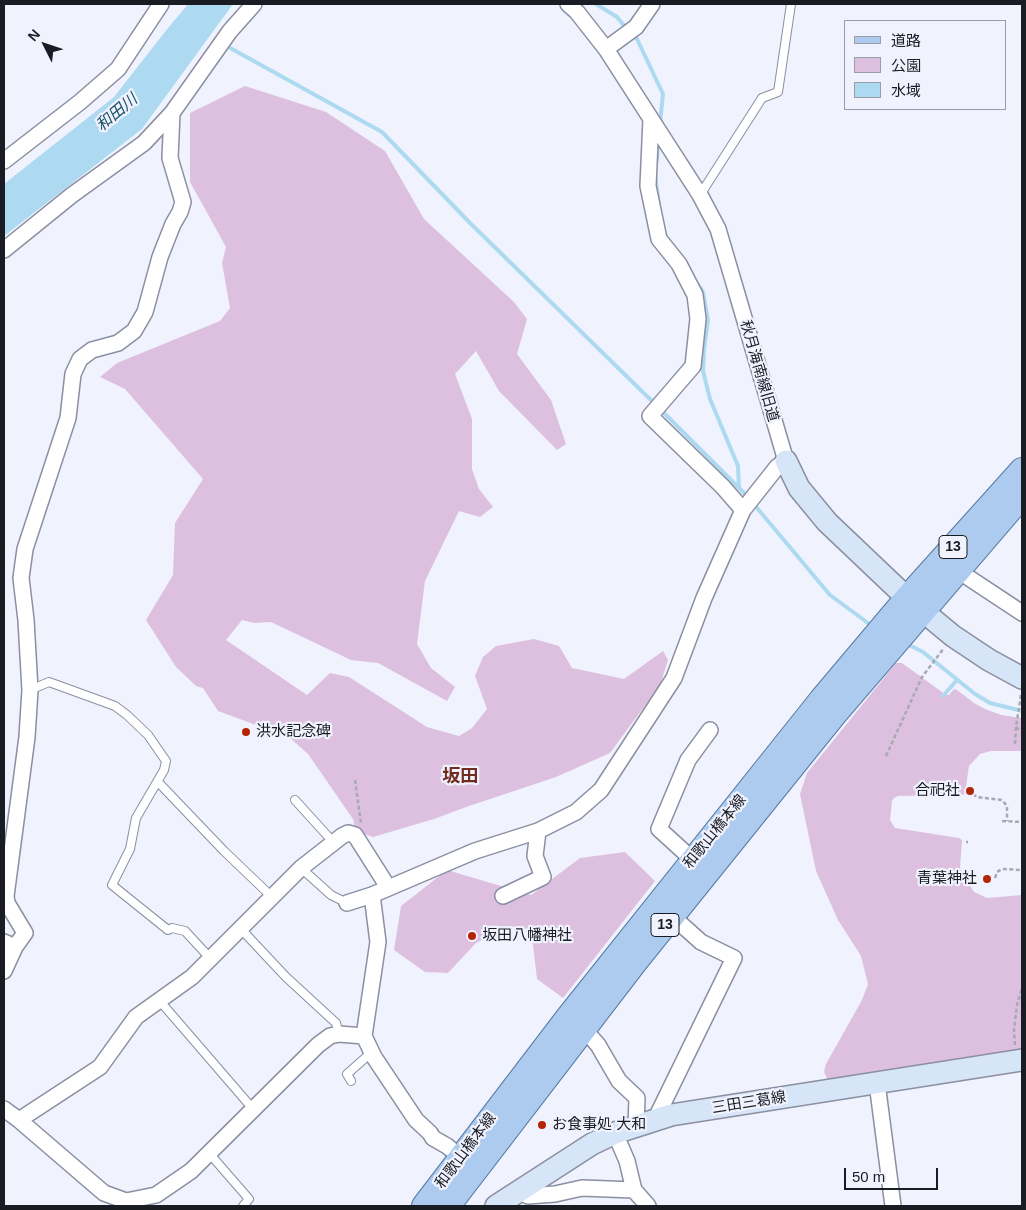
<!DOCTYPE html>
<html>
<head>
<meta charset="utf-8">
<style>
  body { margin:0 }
  #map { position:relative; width:1026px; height:1210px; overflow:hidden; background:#f0f2fe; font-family:Arial,"Noto Sans JP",sans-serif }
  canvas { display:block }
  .frame { position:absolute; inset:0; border:5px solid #1a1c23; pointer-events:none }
  .legend { position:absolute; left:844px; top:20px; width:162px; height:90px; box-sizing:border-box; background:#f0f2fe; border:1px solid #9a9ca6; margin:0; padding:6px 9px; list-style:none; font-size:15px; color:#1a1c23 }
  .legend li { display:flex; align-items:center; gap:10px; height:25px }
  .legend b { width:25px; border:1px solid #9a9ca6 }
  .north { position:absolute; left:20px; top:20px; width:50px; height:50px; -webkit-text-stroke:4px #f0f2fe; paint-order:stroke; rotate:311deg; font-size:14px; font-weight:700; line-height:20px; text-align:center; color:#1a1c23 }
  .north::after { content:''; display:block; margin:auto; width:18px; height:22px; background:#1a1c23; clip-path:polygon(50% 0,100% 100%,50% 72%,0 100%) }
  .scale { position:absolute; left:844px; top:1168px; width:94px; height:22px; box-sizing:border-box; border:2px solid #1a1c23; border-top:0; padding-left:6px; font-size:15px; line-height:18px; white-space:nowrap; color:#1a1c23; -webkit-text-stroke:4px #f0f2fe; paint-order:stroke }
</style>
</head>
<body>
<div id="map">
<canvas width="1026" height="1210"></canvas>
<div class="frame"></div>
<ul class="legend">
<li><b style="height:6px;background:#accbef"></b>道路</li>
<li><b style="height:14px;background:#ddc0e0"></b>公園</li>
<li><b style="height:14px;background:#addaf0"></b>水域</li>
</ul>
<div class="north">N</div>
<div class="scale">50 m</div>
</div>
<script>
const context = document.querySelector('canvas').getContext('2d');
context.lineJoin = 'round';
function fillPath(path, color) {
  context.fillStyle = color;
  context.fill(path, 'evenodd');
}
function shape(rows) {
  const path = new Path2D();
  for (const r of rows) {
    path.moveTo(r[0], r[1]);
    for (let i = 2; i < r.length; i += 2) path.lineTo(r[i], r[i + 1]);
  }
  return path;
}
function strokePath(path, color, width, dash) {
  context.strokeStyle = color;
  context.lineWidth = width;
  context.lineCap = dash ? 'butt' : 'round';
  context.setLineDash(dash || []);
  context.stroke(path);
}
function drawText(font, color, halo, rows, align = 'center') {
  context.font = font + ' Arial,"Noto Sans JP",sans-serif';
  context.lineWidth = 4.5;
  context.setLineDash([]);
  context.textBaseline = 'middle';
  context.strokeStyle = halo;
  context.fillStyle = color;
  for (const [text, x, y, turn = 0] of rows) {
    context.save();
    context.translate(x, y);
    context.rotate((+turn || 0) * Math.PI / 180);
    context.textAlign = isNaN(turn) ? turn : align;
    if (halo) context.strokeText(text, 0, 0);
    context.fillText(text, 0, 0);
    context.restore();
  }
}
fillPath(shape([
  [245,86,326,112,385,151,424,219,514,302,527,319,517,354,551,400,566,444,557,450,499,391,476,351,455,374,472,419,472,469,479,489,493,507,480,517,459,511,425,581,417,644,431,668,455,687,447,701,378,663,351,660,271,622,254,623,242,620,226,640,307,695,330,673,349,677,427,727,459,736,472,728,487,709,475,676,483,657,496,646,534,639,559,646,572,668,624,679,663,651,668,660,660,685,610,753,556,777,469,806,434,819,373,837,356,831,353,819,308,754,289,737,218,711,203,688,196,686,176,667,146,620,173,575,175,523,203,479,125,389,100,377,117,363,220,321,230,308,222,263,226,247,190,182,190,113],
  [896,663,902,663,946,695,949,695,954,689,957,690,974,703,985,709,1001,715,1022,718,1022,751,991,751,980,754,969,766,965,793,963,795,898,796,894,798,892,801,890,820,895,828,959,838,962,840,960,869,974,892,987,898,1022,895,1022,1052,829,1082,824,1072,826,1064,862,1000,868,984,861,956,838,920,816,871,800,794,807,773],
  [625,852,655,881,563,998,537,979,533,945,527,929,509,926,476,943,448,973,425,972,394,950,401,906,447,870,531,895,580,858]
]), '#ddc0e0');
fillPath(shape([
  [188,4,233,4,142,129,4,236,4,184,114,97,164,33]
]), '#addaf0');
strokePath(shape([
  [596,4,617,17,626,28],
  [633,35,637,39,663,94,660,123],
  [223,44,382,132,470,223,656,405],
  [657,160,658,140],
  [655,175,659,205],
  [696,282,703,292,708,320,704,350,703,371,710,399,738,466,739,488],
  [661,410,748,497],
  [752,502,830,595,872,626],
  [907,644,923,652,975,694,990,703,1022,711],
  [943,696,957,680]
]), '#addaf0', 4);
const lane = shape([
  [700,195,762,98,778,92,791,4],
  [30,690,49,682,115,706,127,715,148,735,166,761,164,770,136,818,130,849,112,885,168,930,172,928,185,931,210,958],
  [158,782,224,851,272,897],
  [295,800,334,843],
  [301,868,331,895,347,903],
  [240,928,286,977,336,1023,339,1034],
  [159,1000,253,1109],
  [351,1081,347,1074,372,1052],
  [209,1153,249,1199,243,1206]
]);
const street = shape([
  [606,49,636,27,652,4],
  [651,119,648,186,659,239,679,264,695,295,698,319,693,366,650,416,723,487,743,510],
  [4,161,80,102,118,69,161,4],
  [4,250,72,195,144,143,172,113,230,31,254,4],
  [957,570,1022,613],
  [693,860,659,829,688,760,710,730],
  [372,895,378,942,364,1036,374,1057,416,1120,430,1133,433,1138,447,1146,467,1162],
  [503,896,543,877,535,856,538,831],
  [347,903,372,895,475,851,538,831,576,812,601,790,674,678,704,598,743,510,777,467,786,461,718,229,700,195,606,49,577,12,568,4],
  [4,942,15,947,25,933,7,903,6,896,27,737,30,690,26,620,21,578,25,549,68,418,73,374,80,359,92,350,118,343,134,331,145,312,160,257,173,224,180,212,183,202,170,158,172,113],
  [4,971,15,947],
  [583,1028,598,1045,619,1081,637,1098,636,1126],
  [877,1083,893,1206],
  [4,1109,19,1120,104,1193,126,1201,156,1195,191,1171,318,1045,330,1036,339,1034,364,1036],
  [19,1120,100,1067,136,1017,192,977,301,868,342,836,348,833,355,835,388,887],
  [655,1120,734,958,701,942,672,916],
  [615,1133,627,1161,634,1190,648,1206],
  [520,1192,528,1196,555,1194,582,1188,634,1190]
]);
const secondary = shape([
  [786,461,799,488,827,522,907,598,953,636,989,660,1022,678],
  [496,1206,592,1144,615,1133,671,1115,1022,1060]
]);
const primary = shape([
  [424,1206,569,1016,821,700,907,598,1022,470],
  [448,1206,636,961,834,715,1022,496]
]);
strokePath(lane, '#8b8fa1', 10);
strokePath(street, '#8b8fa1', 18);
strokePath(secondary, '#8b8fa1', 24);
strokePath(primary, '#5578a1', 26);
strokePath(shape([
  [1021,695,1016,727,1022,732],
  [1015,744,1016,727],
  [886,756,922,677,944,648],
  [355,780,361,823],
  [973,794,977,797,1002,800,1007,806,1007,821],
  [1002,821,1022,822],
  [966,842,968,842],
  [995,878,997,872,1002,869,1022,870],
  [1015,1045,1014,1030,1017,1005,1022,988]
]), '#a7a9b3', 2.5, [4, 2.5]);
strokePath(lane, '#fff', 8);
strokePath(street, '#fff', 15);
strokePath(secondary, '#d6e5f7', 21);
strokePath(primary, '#accbef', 24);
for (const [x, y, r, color] of [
  [246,732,5,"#b22506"],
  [970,791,5,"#b22506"],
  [987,879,5,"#b22506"],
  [472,936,5,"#b22506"],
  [542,1125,5,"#b22506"]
]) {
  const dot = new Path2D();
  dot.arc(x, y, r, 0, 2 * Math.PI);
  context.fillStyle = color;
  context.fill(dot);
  strokePath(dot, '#f0f2fe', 2);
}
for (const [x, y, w] of [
  [953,547,28],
  [665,925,28]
]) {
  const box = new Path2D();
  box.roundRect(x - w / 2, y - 11.5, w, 23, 4);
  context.fillStyle = '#f0f2fe';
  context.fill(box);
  strokePath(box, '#1a1c23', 1);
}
drawText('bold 14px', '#1a1c23', null, [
  ["13",953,547],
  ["13",665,925]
]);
drawText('15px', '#1a1c23', '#f0f2fe', [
  ["秋月海南線旧道",759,371,74],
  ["和歌山橋本線",715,832,-51],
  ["三田三葛線",749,1103,-9],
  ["和歌山橋本線",466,1151,-53]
]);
drawText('15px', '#1a1c23', '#f0f2fe', [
  ["洪水記念碑",256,732],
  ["合祀社",960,791,"right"],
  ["青葉神社",977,879,"right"],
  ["坂田八幡神社",482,936],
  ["お食事処 大和",552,1125]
], 'left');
drawText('italic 16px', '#1a5269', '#f0f2fe', [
  ["和田川",117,113,-40]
]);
drawText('bold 18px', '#712d1f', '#f0f2fe', [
  ["坂田",460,777]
]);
</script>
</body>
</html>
